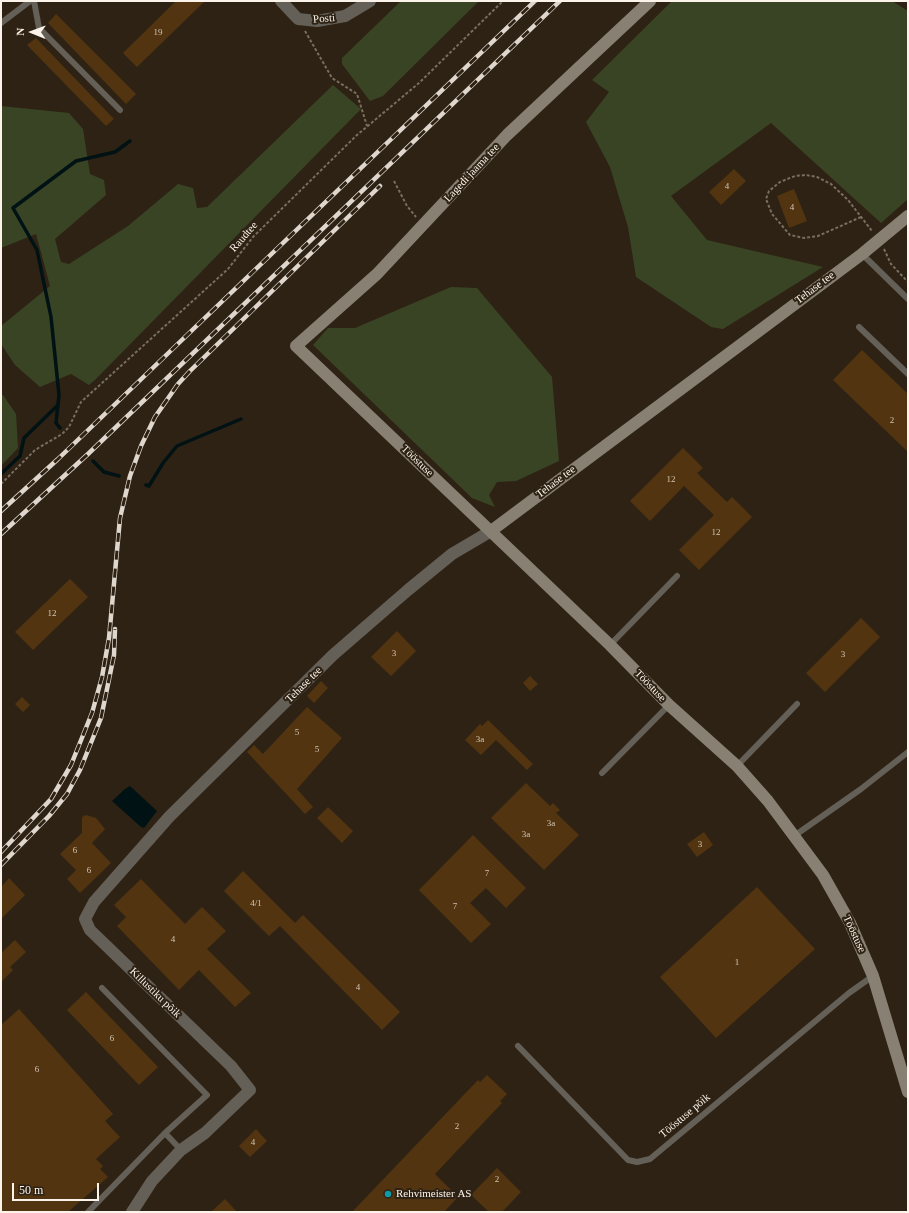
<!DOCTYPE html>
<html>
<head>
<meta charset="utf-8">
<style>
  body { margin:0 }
  #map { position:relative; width:909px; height:1213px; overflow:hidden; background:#2e2214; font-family:Georgia,serif }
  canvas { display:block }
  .frame { position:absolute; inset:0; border:2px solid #fcf4eb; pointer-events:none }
  .north { position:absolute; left:12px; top:12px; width:40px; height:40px; -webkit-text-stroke:3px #2e2214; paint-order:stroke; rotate:271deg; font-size:11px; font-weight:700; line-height:16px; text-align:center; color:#fcf4eb }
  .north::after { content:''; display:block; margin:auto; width:14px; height:18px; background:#fcf4eb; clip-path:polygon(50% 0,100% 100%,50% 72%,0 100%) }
  .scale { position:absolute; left:12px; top:1183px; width:87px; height:18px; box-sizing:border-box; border:2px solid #fcf4eb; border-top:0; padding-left:5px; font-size:12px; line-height:14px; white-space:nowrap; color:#fcf4eb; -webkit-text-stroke:3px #2e2214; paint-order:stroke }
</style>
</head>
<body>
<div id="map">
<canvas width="909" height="1213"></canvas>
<div class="frame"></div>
<div class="north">N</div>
<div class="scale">50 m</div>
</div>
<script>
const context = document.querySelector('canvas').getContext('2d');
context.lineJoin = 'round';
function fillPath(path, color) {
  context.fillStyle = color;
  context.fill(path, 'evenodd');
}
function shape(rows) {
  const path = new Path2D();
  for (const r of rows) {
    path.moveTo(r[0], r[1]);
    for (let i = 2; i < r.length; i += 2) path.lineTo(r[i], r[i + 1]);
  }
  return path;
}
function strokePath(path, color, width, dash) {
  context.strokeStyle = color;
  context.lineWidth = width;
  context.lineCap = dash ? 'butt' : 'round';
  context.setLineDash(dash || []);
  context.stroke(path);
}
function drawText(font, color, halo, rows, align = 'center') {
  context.font = font + ' Georgia,serif';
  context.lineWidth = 4;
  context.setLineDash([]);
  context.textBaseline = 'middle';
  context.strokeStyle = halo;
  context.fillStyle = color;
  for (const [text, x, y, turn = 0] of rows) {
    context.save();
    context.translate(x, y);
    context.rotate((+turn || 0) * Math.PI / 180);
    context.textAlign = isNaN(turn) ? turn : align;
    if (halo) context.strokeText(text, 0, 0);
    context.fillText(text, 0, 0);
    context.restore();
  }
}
fillPath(shape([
  [401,1,479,1,383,96,370,101,342,64,342,58],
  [672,1,892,1,908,11,908,199,881,223,771,123,671,196,707,240,823,267,723,329,711,327,636,277,628,227,610,167,586,122,609,92,592,80],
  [333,85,361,109,95,380,89,385,71,374,40,387,15,365,1,344,1,326,50,286,36,234,1,248,1,106,69,113,83,129,90,174,104,180,106,195,55,239,61,262,69,264,128,226,178,184,193,188,197,208,207,207],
  [451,287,477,288,552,377,559,461,516,481,497,482,489,495,495,507,472,498,313,345,328,328,355,328],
  [1,395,3,395,16,414,18,448,1,466]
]), '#394424');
fillPath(shape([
  [130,786,157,811,144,828,141,827,112,801,125,789]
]), '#001214');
strokePath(shape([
  [60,428,56,423,59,395,51,317,37,250,13,208,76,161,115,152,130,141],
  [93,461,104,472,119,476],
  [1,474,20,456,24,438,58,405],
  [146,485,149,486,163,463,177,446,241,419]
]), '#001214', 3.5);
fillPath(shape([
  [176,1,205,1,137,67,123,53],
  [56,14,136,94,126,104,48,23],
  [36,38,114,119,106,126,27,45],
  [734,169,746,181,721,205,709,192],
  [794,189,807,221,789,228,777,196],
  [862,350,908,394,908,452,833,380],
  [683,448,703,468,697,473,727,502,732,497,752,517,699,570,679,550,714,515,684,486,650,521,630,501],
  [70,579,88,597,33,650,15,632],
  [861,618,880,637,825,692,806,673],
  [397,631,416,651,391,676,371,657],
  [530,676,538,684,530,691,523,683],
  [321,681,328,688,314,703,307,696],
  [22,697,30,705,23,712,15,704],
  [307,707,342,738,297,789,313,807,305,814,247,752,254,745,263,754],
  [488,720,533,764,527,770,496,740,481,755,465,740,480,724,482,726],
  [526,783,550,806,553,803,560,810,556,813,579,835,544,870,491,818],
  [328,807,353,831,342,843,317,818],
  [86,815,96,818,105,829,92,843,111,863,80,893,67,879,76,870,60,854,82,833,82,817],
  [704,832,713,845,697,857,687,844],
  [473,835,526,888,506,908,486,888,470,903,491,924,471,943,419,890],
  [243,871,295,923,303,915,400,1012,382,1030,280,926,269,936,224,891],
  [9,878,25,895,1,919,1,887],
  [141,879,185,924,202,907,226,931,207,949,251,993,235,1007,199,970,179,990,117,926,126,917,114,905],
  [757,887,815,949,716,1038,660,977],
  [15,940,26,952,10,967,13,970,1,982,1,953],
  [86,992,158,1067,139,1085,67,1010],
  [19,1009,113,1114,105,1121,120,1137,96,1159,103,1166,100,1169,108,1177,68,1212,1,1212,1,1025],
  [487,1075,507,1094,500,1101,502,1103,435,1174,458,1197,444,1212,352,1212,478,1080,480,1082],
  [256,1129,267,1141,250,1157,239,1146],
  [497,1168,521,1192,502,1212,489,1212,471,1195],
  [225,1199,237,1212,211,1212]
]), '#523510');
strokePath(shape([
  [305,31,332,78,357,94,367,126],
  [394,181,407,206,416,217],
  [861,217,818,236,804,238,790,235,772,214,766,199,769,191,780,182,795,176,806,175,817,177,831,184,848,200,872,231],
  [884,249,891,264,908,282],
  [1,484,35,450,62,434,69,427,81,402,228,269,253,237,357,135,419,83,503,1]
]), '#786e61', 2, [3, 2]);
strokePath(shape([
  [34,1,39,28,120,110],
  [1,23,30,1],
  [862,254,908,299],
  [859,327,908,374],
  [610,645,677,576],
  [737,766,797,704],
  [602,773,669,705],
  [794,836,861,789,908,752],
  [102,988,207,1095,165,1133],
  [518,1046,628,1160,637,1162,650,1159,849,993,873,976],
  [88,1212,165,1133,181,1150]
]), '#645f57', 6);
strokePath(shape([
  [281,1,298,19,317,21,345,16,370,1],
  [132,1212,152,1181,181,1150,205,1133,250,1090,231,1066,90,930,85,919,94,902,169,817,333,655,408,590,452,554,491,531]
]), '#645f57', 12);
strokePath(shape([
  [650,1,507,135,377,274,296,346,610,645,669,705,737,766,768,801,823,875,850,923,873,976,908,1092],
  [491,531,862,254,908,216]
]), '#878073', 12);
const rail = shape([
  [1,511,58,459,535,1],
  [1,534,88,454,560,1],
  [1,852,51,799,71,765,92,713,102,677,109,638,120,518,130,476,141,446,155,417,178,384,190,371,380,186],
  [1,865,49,816,67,794,80,770,101,718,114,655,115,629]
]);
strokePath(rail, '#dfd7cd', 4.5);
strokePath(rail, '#2e2214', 3, [9]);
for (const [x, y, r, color] of [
  [388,1194,4,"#0f9aa8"]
]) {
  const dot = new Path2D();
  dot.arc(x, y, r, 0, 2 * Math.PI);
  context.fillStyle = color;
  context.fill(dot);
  strokePath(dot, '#2e2214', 1.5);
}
drawText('9px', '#d2c4b4', null, [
  ["19",158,33],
  ["4",727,187],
  ["4",792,208],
  ["2",892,421],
  ["12",671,480],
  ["12",716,533],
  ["12",52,614],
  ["3",394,654],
  ["3",843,655],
  ["5",297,733],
  ["3a",480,740],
  ["5",317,750],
  ["3a",551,824],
  ["3a",526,835],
  ["3",700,845],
  ["6",75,851],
  ["6",89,871],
  ["7",487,874],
  ["4/1",256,904],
  ["7",455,907],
  ["4",173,940],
  ["1",737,963],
  ["4",358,988],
  ["6",112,1039],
  ["6",37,1070],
  ["2",457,1127],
  ["4",253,1143],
  ["2",497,1180]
]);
drawText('11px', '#fcf4eb', '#2e2214', [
  ["Posti",324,19,-5],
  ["Lagedi jaama tee",472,173,-47],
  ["Raudtee",244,237,-49],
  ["Tehase tee",815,288,-37],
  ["Tööstuse",417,461,44],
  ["Tehase tee",556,482,-37],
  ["Tehase tee",304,685,-45],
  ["Tööstuse",650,686,46],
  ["Tööstuse",854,934,65],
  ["Killustiku põik",155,993,44],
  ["Tööstuse põik",685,1116,-40]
]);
drawText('11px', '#fcf4eb', '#2e2214', [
  ["Rehvimeister AS",396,1194]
], 'left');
</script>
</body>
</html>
